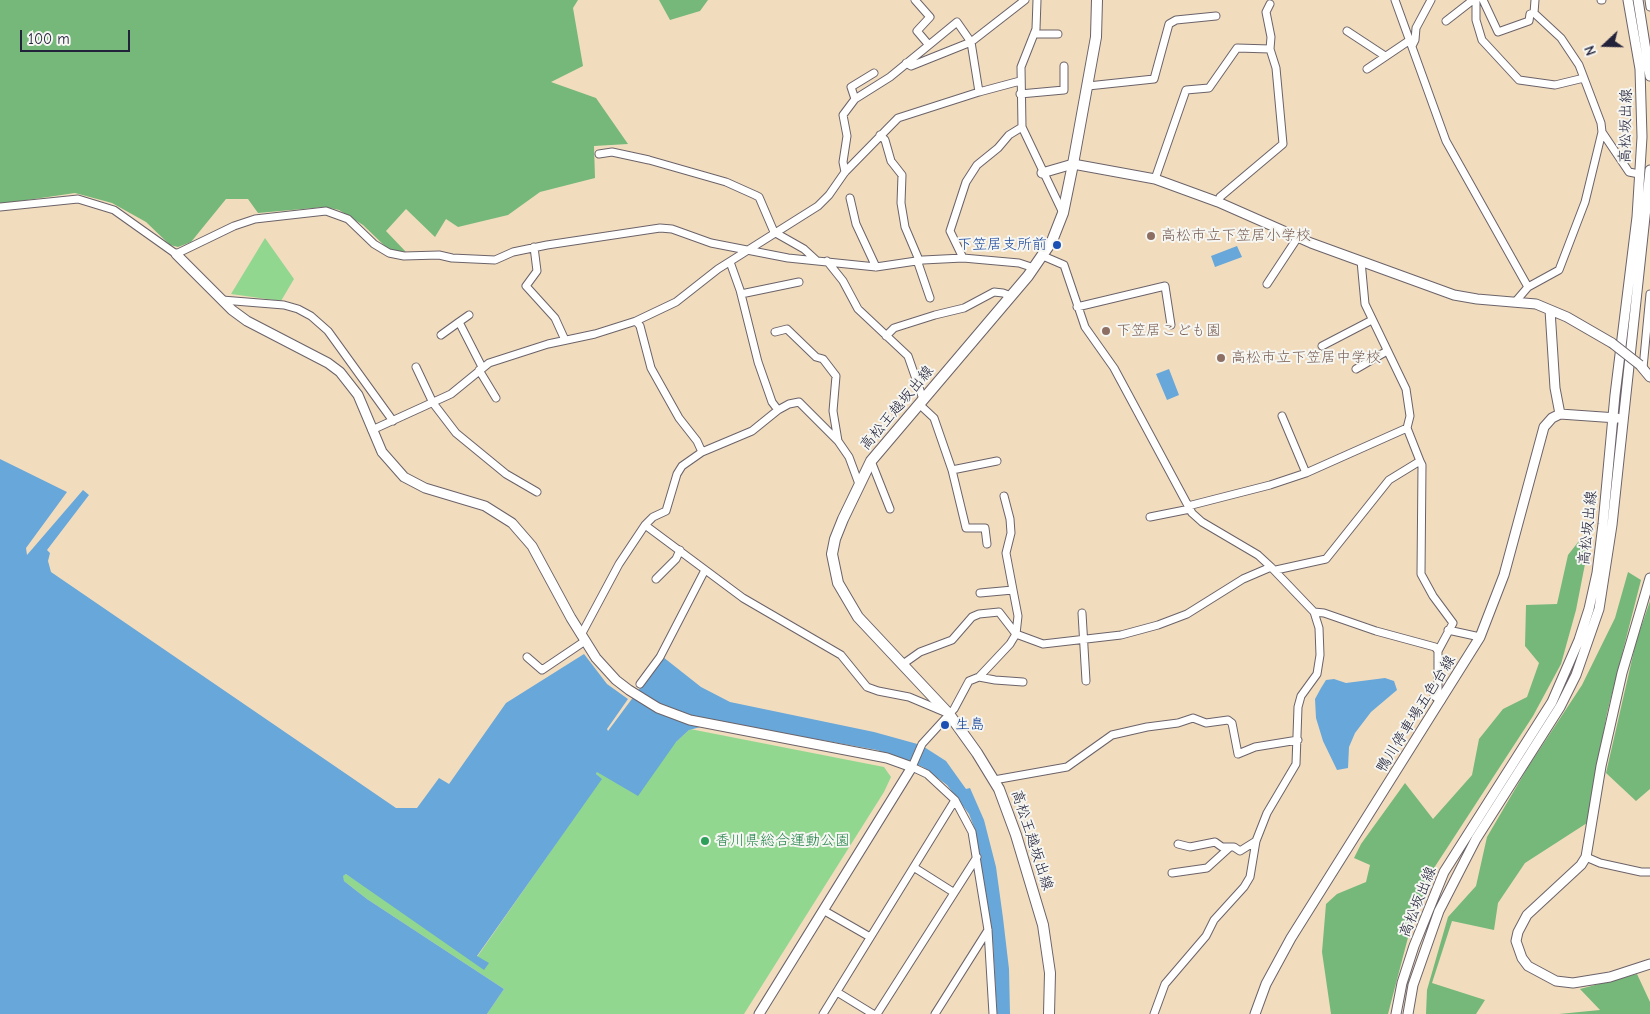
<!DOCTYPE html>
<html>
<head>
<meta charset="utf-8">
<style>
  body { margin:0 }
  #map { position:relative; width:1650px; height:1014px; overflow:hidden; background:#f2dcbe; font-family:"Comic Neue",sans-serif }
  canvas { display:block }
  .north { position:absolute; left:1580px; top:20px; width:50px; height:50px; -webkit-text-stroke:4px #f6f6f2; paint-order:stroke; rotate:249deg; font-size:14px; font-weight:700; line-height:20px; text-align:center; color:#22223b }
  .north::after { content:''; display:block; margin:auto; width:18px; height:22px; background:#22223b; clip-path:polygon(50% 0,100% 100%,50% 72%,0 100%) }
  .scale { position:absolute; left:20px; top:30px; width:110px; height:22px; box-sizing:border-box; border:2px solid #22223b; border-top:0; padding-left:6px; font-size:15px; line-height:18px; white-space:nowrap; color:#22223b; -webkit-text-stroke:4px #f6f6f2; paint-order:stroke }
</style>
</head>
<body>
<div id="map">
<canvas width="1650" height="1014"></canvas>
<div class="north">N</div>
<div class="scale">100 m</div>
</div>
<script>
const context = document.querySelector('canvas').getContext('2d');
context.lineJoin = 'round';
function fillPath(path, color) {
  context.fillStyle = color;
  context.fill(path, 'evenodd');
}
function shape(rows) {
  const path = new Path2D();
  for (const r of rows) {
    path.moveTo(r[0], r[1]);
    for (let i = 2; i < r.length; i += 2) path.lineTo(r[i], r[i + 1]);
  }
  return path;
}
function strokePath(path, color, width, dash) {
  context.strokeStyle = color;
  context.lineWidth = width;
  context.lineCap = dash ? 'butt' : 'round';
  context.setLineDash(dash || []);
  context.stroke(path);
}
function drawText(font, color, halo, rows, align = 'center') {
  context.font = font + ' "Comic Neue","Klee One",sans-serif';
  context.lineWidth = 4;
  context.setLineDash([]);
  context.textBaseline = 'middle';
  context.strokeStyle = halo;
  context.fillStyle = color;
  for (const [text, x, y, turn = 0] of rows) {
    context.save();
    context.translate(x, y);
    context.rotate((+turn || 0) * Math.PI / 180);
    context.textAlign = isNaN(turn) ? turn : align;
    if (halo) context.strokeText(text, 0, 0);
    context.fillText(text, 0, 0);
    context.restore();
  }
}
fillPath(shape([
  [265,238,294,279,281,301,231,294],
  [690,729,884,767,891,777,884,792,744,1014,487,1014,504,989,367,899,344,881,342,876,346,874,477,957,601,779,596,774,597,772,676,742]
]), '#92d790');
fillPath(shape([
  [0,0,578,0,573,8,583,66,551,82,596,98,628,144,594,146,595,178,540,192,508,215,458,227,446,219,435,237,406,209,386,231,406,252,389,250,363,225,339,210,325,207,258,213,248,199,226,199,191,242,178,247,170,245,146,222,112,203,75,193,0,204],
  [659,0,708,0,700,11,670,20],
  [1593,523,1576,610,1561,664,1533,716,1434,868,1411,926,1388,1014,1331,1014,1322,952,1326,904,1337,894,1366,882,1370,865,1354,858,1361,844,1405,783,1433,819,1472,775,1479,739,1503,709,1527,697,1539,663,1525,646,1526,605,1557,604,1568,555],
  [1628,572,1641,580,1607,713,1587,823,1525,863,1498,903,1494,930,1452,921,1432,983,1485,1000,1476,1014,1426,1014,1427,990,1448,917,1476,886,1487,837,1528,767,1582,685,1615,618],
  [1650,601,1650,789,1636,801,1606,773,1636,642],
  [1637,974,1650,1002,1650,1014,1559,1014,1600,1010,1580,989]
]), '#75b87a');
fillPath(shape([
  [1237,246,1242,257,1215,267,1211,256],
  [1169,369,1179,395,1167,400,1156,374],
  [0,459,67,492,26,548,27,555,83,490,89,495,47,550,50,553,48,561,51,572,396,808,417,808,439,778,449,784,506,703,584,654,607,684,628,699,607,729,608,731,663,657,701,687,730,702,874,732,921,745,946,761,966,789,970,788,984,820,996,867,1003,918,1009,969,1010,1014,997,1014,993,943,974,827,969,814,947,785,923,767,877,750,720,722,689,730,676,742,638,796,597,772,596,774,602,779,477,956,489,963,484,970,346,874,343,876,344,881,367,899,504,989,487,1014,0,1014],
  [1385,678,1394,681,1397,690,1371,712,1355,733,1349,747,1348,768,1337,770,1323,741,1316,718,1315,699,1321,688,1326,680,1334,679,1346,683]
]), '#67a7da');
const street = shape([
  [915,0,930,17,917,31,928,44],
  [1037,0,1036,29,1021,67,1022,127,1063,213],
  [1395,0,1446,141,1528,287,1516,301],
  [1476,0,1476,20,1482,40,1519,80,1555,85,1584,78],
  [1483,0,1498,32,1529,21,1530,14,1534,13],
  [1601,0,1602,0],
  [1649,0,1650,7],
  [1446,21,1473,0],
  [1347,31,1385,56],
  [1034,34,1058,34],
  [1412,46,1415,40,1416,28,1431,0],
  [906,63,911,66,971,42,1025,0],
  [1367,69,1410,40],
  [1088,86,1154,79,1169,24,1176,20,1216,16],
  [1020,94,1064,90,1064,66],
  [855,99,890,77,957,22,971,42,979,92],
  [1602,132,1629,172,1639,174],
  [880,135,885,140,891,161,902,175,901,203,905,227,919,260],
  [599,154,612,152,649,160,726,182,755,195,759,197,774,232,804,249,816,260],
  [845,172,843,162,847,136,843,115,855,99,851,87,874,73],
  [1155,179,1186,90,1209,88,1237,48,1270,49,1271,37,1266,12,1270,4],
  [850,198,856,224,876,267],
  [1218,202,1220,197,1283,144,1276,68,1270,49],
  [0,207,78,199,114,210,176,254,234,226,255,219,326,211,348,219,374,244,389,253,404,256,439,255,452,258,495,260,513,252,547,245,660,228,672,229,711,243,788,258,876,267,923,260,963,258,1019,263,1034,268],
  [534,247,537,271,526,286,555,318,565,340],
  [1043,256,1064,265,1085,327,1114,368,1192,513,1202,522,1258,555,1271,567],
  [963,258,950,231,966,182,977,165,998,148,1009,135,1022,127],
  [917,260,930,298],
  [827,261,843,281,858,309,908,356,923,399],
  [1267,284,1298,237],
  [1528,287,1559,270,1585,202,1602,132,1601,123,1579,65,1561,38,1534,13,1535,0],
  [741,294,799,282],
  [222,300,284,305,298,309,311,316,328,331,393,421],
  [1077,307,1165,286,1171,325],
  [469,315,459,322,482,367],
  [636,321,676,302,718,269,818,206,829,195,845,172,898,118,979,92,1020,81],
  [775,332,787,329,816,357,823,359,836,376,833,411,838,441],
  [441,335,459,322],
  [886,336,894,328,935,315,964,308,994,292,1003,293,1011,296],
  [1322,346,1372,320],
  [416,367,433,403,456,433,506,474,537,492],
  [1643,368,1650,294],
  [1356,369,1387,351],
  [479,370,496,398],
  [919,404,934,418,952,470,966,528,985,528,987,544],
  [778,410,789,404,799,402,838,441,849,457,859,484],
  [1282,416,1306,473],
  [372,430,451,394,489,363,548,344,595,334,636,321,640,326,651,368,679,418,697,441,702,452],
  [871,461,890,509],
  [1420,461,1422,465,1421,574,1433,596,1453,623,1438,651],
  [952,470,997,461],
  [1004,496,1010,519,1011,533,1006,553,1013,590],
  [1188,506,1270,485,1306,473,1407,428],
  [1150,517,1190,509],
  [645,525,743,598,841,655,867,687,878,691,909,697,947,713],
  [1276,570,1326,559,1389,480,1420,461,1407,428,1410,416,1406,389,1365,304,1361,261],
  [656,579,676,559,680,550],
  [1082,613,1086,681],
  [1448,630,1480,637],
  [581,635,619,564,645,525,653,517,666,511,677,474,682,466,702,452,752,431,778,410,772,402,758,362,740,290,730,262],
  [527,657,542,670,585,641],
  [903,664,920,652,952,640,972,617,979,614,999,612,1016,634,1043,644,1121,635,1158,625,1187,614,1243,579,1271,567,1314,612],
  [979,677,1010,644,1016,634,1018,616,1013,590,980,593],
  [640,684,660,657,705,570],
  [994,780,1067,767,1112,735,1147,727,1178,723,1193,718,1206,723,1228,720,1232,723,1238,754,1255,747,1298,740],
  [1178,844,1190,847,1215,842,1222,847,1234,847,1240,851,1256,841],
  [1586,857,1600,863,1641,872,1650,872],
  [915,868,953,892],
  [1172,873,1207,868,1229,848],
  [823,910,870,937],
  [837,992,873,1014],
  [823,1014,955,800],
  [877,1014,977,857],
  [935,1014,988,930],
  [993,1014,988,930,972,832,955,800,927,774,912,767,922,744,954,709,969,681,979,677,995,680,1023,682],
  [1154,1014,1165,984,1206,936,1214,920,1244,887,1250,877,1256,841,1267,813,1296,764,1298,707,1301,696,1317,674,1320,655,1319,628,1314,612,1324,613,1376,631,1435,647,1438,651,1438,691,1434,696,1441,701]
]);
const secondary = shape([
  [1638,0,1650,76],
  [1042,173,1073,164,1155,179,1218,202,1311,243,1454,295,1477,299,1536,304,1567,317,1612,343],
  [176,254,232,310,247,321,328,363,340,372,358,395,382,452,404,477,425,488,485,506,512,523,532,546,571,618,596,658,616,680,629,690,658,708,690,720,887,758,912,767,759,1014],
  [1550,310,1555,388,1560,414],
  [1640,365,1650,377],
  [1650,578,1622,673,1601,766,1586,857,1581,865,1527,915,1518,932,1516,941,1522,958,1528,966,1556,981,1573,983,1610,977,1650,964],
  [1255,1014,1266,984,1291,938,1480,637,1504,575,1544,427,1552,418,1560,414,1617,418],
  [1396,1014,1402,983,1414,946,1444,872,1552,702,1579,640,1589,609,1597,573,1603,524,1615,395,1637,217,1642,137,1640,69,1628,0],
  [1408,1014,1413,985,1439,911,1476,839,1560,707,1576,675,1599,609,1612,525,1650,170]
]);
const primary = shape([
  [1049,1014,1050,973,1043,925,1016,835,999,789,977,753,949,714,858,617,838,583,832,554,835,539,843,519,871,461,1028,276,1052,241,1063,213,1073,164,1096,37,1097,0]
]);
strokePath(street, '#6b6369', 9);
strokePath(secondary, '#6b6369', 11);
strokePath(primary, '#6b6369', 12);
strokePath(street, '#fff', 7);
strokePath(secondary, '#fff', 9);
strokePath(primary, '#fff', 10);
const secondaryBridge = shape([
  [1612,343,1640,365]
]);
strokePath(secondaryBridge, '#6b6369', 11, []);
strokePath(secondaryBridge, '#fff', 9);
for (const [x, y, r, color] of [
  [1151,236,5,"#8d6e63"],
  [1057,245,5,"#1a4fb4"],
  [1106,331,5,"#8d6e63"],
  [1221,358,5,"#8d6e63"],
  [945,725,5,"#1a4fb4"],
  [705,841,5,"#2e9e5b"]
]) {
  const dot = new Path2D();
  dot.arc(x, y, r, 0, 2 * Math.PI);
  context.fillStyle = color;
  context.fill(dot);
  strokePath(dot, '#f6f6f2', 2);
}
drawText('15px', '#22223b', '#f6f6f2', [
  ["高松坂出線",1626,126,-89],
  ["高松王越坂出線",897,408,-50],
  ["高松坂出線",1588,528,-84],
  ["鴨川停車場五色台線",1416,714,-58],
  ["高松王越坂出線",1032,840,72],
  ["高松坂出線",1418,902,-68]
]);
drawText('15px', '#785e54', '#f6f6f2', [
  ["高松市立下笠居小学校",1161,236],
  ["下笠居こども園",1116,331],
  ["高松市立下笠居中学校",1231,358]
], 'left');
drawText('15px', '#164399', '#f6f6f2', [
  ["下笠居支所前",1047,245],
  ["生島",955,725,"left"]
], 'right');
drawText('15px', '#27864d', '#f6f6f2', [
  ["香川県総合運動公園",715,841]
], 'left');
</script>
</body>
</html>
